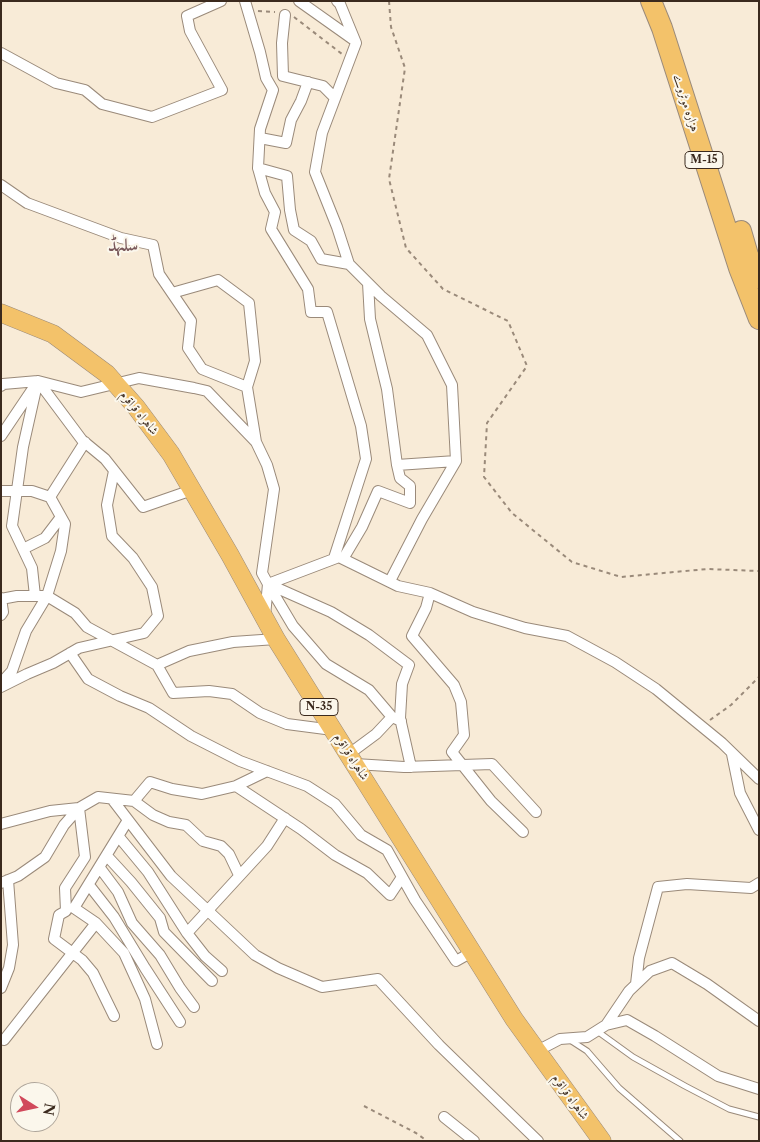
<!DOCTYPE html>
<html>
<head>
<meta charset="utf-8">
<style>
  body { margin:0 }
  #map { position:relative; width:760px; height:1142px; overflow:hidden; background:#f8ebd7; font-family:"Libre Caslon Text",serif }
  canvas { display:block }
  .frame { position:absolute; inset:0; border:2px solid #3b2a1e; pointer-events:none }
  .north { position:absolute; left:10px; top:1082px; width:50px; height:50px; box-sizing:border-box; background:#fbf7ec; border:1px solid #aea59a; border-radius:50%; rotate:100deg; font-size:14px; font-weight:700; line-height:20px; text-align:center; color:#3b2a1e }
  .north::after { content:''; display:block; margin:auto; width:18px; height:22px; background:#d1495b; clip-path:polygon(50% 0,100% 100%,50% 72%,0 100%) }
</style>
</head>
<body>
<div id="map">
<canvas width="760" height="1142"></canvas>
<div class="frame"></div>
<div class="north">N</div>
</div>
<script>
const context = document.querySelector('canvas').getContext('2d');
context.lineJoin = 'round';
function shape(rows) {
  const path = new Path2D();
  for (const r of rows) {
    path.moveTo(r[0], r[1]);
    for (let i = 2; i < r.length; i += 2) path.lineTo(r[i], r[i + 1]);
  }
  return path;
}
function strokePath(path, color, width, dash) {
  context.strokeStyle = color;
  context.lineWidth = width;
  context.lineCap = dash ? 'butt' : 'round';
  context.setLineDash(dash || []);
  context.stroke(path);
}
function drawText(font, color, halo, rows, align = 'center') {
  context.font = font + ' "Libre Caslon Text",Amiri,serif';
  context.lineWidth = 4;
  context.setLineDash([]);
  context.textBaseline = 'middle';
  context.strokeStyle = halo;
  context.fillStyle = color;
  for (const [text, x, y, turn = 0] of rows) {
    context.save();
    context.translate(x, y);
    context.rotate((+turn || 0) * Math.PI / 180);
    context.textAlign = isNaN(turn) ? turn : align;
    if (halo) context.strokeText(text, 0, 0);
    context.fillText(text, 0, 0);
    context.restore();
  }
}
const service = shape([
  [597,1031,633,1057,685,1086,729,1109,759,1117],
  [570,1040,587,1051,619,1088,680,1141]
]);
const minor = shape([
  [245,1,260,52,266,78,273,90,260,129,258,168,287,176,290,210,294,230,311,241,321,259,349,264],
  [299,1,354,40],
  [337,1,340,4,356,43,322,133,315,172,337,227,349,264,381,296,427,335,452,385,456,461,422,519,390,581],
  [285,15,282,43,283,76,323,86,335,98],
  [1,53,56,83,85,90,102,104,152,117,222,90,190,31,187,16,221,1],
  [260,138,286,143,291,120,301,101,308,82],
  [258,168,265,193,275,212,271,229,308,289,311,312,327,312,361,426,366,459,334,558],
  [1,185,27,203,121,238,153,245,159,274,191,321,188,348,202,369,247,387,256,442,267,465,274,489,262,573,268,584,293,626,326,664,369,690,392,717,401,721],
  [368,283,370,319,387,389,397,465],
  [172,293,218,280,249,303,255,361,247,387],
  [1,386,3,384,38,381,81,392,139,378,194,388,207,391,256,442],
  [1,436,38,381,82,440,105,459,143,507,192,490],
  [1,491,32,491,50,497,65,524,61,551,47,596,26,631,12,671,1,683],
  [50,497,85,442],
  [23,549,12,526,23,447,36,389],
  [343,559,362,527,378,491,410,503,410,486,400,478,397,465,456,461],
  [268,584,331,612,369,635,409,665,402,684,400,718,411,767],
  [430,593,426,608,412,636,454,685,461,702,464,735,452,752,491,801,523,832],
  [35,596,32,568,23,549,45,538,61,517],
  [1,598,3,612,1,615],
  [1,599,17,596,47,596,75,613,87,627,157,665,189,651,233,642,276,639],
  [265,616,268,584,339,557,398,586,430,593,473,612,525,628,567,636,615,662,656,689,722,743,759,779],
  [70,653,88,679,120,696,149,708,191,736,240,761,307,786,335,804,361,835,387,850,415,900,456,961,472,952],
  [157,665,173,693,209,691,232,694,260,713,287,724,333,730],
  [1,687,27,674,53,663,79,648,144,633,158,616,152,587,133,558,112,536,107,505,114,471],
  [349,754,376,734,392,717],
  [732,754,740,793,759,830],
  [355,764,404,767,492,764,536,812],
  [236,786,301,829,335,855,367,873,390,895,402,877],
  [112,799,171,876,255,955,278,968,322,987,378,979,439,1045,538,1141],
  [134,801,153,815,169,822,186,825,203,841,221,846,229,854,239,875],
  [79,808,85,857,65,888,66,911,59,915,54,939,82,960,93,973,114,1016],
  [128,820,74,908,96,923,124,953,145,999,157,1044],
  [1,824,50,811,79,808,98,797,134,801,150,782,172,789,202,794,236,786,267,771],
  [119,837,148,872,187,933],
  [107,856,131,882,160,918,164,932,212,981],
  [100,868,118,892,132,923,160,955,180,988,194,1007],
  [1,883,18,876,45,857,64,825,79,808],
  [89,885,114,917,145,968,180,1022],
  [222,971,205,956,187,933,267,846,285,818],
  [636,984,639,958,658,887,687,884,751,888,759,883],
  [1,988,9,968,13,945,8,880],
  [606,1025,627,1020,655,1036,718,1076,759,1089],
  [4,1040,96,923],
  [537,1051,560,1039,587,1037,606,1025,629,991,650,971,672,963,707,984,759,1021],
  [444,1117,474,1141]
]);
const trunk = shape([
  [1,313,53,334,107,374,136,407,171,454,230,555,276,639,514,1019,602,1141]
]);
const motorway = shape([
  [651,1,662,28,739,268,759,319],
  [741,231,748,255,759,278]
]);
strokePath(service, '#9a8a7a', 7);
strokePath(minor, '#9a8a7a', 12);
strokePath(trunk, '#9a8a7a', 19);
strokePath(motorway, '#9a8a7a', 22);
strokePath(shape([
  [389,1,391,27,405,68,389,179,406,248,443,289,508,321,527,366,487,423,484,477,512,513,572,562,621,577,707,569,759,571],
  [258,11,275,12],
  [294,17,342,54],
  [710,720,731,705,759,677],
  [364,1106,416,1133,427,1141]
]), '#9a8a7a', 2, [4, 4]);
strokePath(service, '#fff', 5);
strokePath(minor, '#fff', 10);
strokePath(trunk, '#f3c26a', 18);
strokePath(motorway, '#f3c26a', 20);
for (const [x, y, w] of [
  [704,160,38],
  [319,707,38]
]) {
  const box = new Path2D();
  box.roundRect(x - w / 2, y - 8.5, w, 17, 4);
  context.fillStyle = '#fbf7ec';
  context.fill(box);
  strokePath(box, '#3b2a1e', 1);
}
drawText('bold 11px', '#3b2a1e', null, [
  ["M-15",704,160],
  ["N-35",319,707]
]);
drawText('12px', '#3b2a1e', '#fbf7ec', [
  ["ہزارہ موٹروے",686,103,72],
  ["شاہراہ قراقرم",139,413,51],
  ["شاہراہ قراقرم",351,757,57],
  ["شاہراہ قراقرم",570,1097,54]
]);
drawText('bold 18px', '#79585a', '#fbf7ec', [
  ["سلہڈ",123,246]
]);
</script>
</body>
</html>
